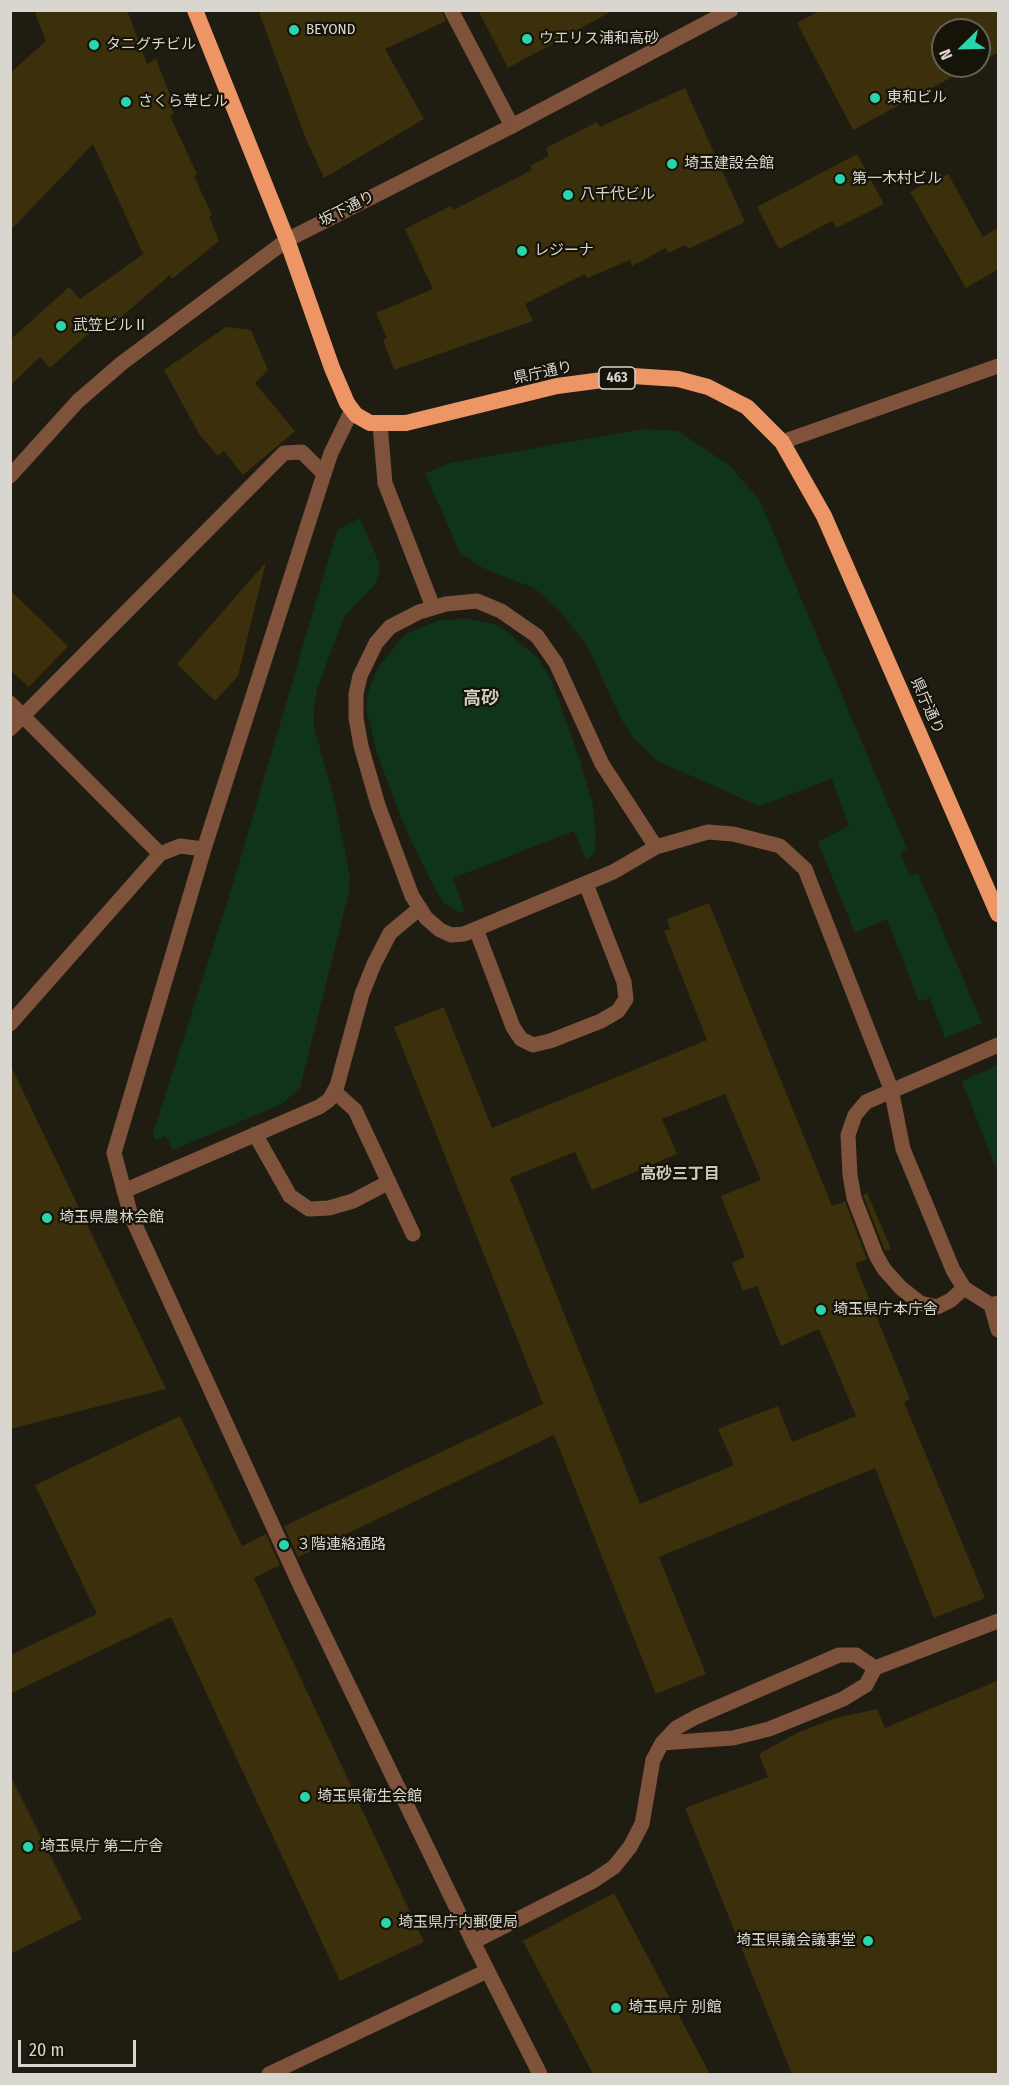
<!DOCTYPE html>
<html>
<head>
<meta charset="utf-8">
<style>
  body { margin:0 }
  #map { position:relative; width:1009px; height:2085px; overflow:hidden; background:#1f1c11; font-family:"Fira Sans Condensed",sans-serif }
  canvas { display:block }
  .frame { position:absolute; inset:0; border:12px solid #d8d6cf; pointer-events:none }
  .north { position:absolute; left:931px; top:18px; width:60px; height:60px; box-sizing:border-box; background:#161308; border:2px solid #646158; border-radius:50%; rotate:247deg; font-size:16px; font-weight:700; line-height:24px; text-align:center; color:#d8d6cf }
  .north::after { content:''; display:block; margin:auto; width:21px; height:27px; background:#2bd5ac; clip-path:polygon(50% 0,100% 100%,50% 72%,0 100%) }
  .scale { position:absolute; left:18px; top:2040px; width:118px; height:27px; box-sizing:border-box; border:3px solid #d8d6cf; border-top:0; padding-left:8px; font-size:18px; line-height:21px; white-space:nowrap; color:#d8d6cf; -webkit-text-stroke:4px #161308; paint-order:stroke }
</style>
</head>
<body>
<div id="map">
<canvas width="1009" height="2085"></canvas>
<div class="frame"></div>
<div class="north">N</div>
<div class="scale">20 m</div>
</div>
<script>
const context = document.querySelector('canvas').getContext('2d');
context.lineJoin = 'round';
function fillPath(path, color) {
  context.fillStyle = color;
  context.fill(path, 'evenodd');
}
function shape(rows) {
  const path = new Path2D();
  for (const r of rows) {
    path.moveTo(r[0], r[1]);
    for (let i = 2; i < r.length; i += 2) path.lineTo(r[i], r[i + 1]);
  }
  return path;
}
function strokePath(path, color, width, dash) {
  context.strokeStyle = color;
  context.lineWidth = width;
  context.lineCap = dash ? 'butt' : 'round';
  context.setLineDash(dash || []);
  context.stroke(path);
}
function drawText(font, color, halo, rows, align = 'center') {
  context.font = font + ' "Fira Sans Condensed","Noto Sans JP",sans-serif';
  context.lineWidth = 4.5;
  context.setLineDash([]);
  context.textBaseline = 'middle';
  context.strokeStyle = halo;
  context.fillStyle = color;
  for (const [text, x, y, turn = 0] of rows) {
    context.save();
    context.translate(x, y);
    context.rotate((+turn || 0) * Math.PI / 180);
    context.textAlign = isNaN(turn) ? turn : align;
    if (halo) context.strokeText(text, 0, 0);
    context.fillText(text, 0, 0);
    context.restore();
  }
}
fillPath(shape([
  [643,429,678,431,729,465,759,499,907,849,900,853,910,875,918,873,982,1023,945,1038,930,998,919,1002,887,919,855,933,818,842,849,826,832,779,759,806,658,761,634,739,621,719,588,647,560,611,534,588,483,568,460,553,425,473,451,463],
  [360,518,379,563,379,573,376,583,344,617,317,689,314,708,314,727,335,803,350,876,349,891,300,1088,282,1104,173,1150,166,1136,155,1140,153,1133,229,897,337,530],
  [468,619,494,624,505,630,539,659,553,684,578,754,593,806,596,841,594,854,586,860,574,831,453,878,465,912,458,912,444,903,435,889,406,830,376,751,366,707,368,693,377,669,404,635,439,620],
  [998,1065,998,1174,962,1081]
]), '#10341b');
fillPath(shape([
  [34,10,127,10,147,64,156,59,172,100,168,101,174,114,170,116,197,174,194,176,212,215,209,216,219,241,172,279,170,275,113,324,107,317,50,368,40,357,10,386,10,340,69,287,80,299,143,254,93,144,10,231,10,73,46,41],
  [258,10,441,10,446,21,385,49,424,119,324,178,306,139],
  [478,10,614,10,508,68],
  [821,10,999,10,999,52,979,63,979,30,943,30,943,66,973,66,853,130,797,23],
  [685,88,745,222,688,249,686,245,668,253,666,248,632,266,630,260,587,278,585,274,525,304,533,321,394,370,383,340,387,338,376,313,433,289,405,229,451,206,453,210,532,170,530,166,549,156,546,148,597,122,600,127],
  [857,154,884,204,837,228,832,221,779,249,757,207],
  [941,173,942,177,948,174,983,237,999,227,999,269,966,288,910,192],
  [226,327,251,330,268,370,255,383,295,431,243,475,224,451,218,456,199,434,164,370],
  [266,562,238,676,215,701,177,664],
  [10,590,68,646,29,687,10,670],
  [709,903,832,1206,845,1201,867,1259,855,1264,910,1399,904,1402,985,1598,934,1618,875,1468,659,1557,706,1674,656,1694,554,1435,298,1557,284,1526,543,1404,394,1027,444,1007,492,1128,707,1040,664,931,670,929,667,919],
  [725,1094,761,1180,721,1196,745,1257,732,1263,743,1291,757,1286,781,1346,819,1329,856,1416,792,1442,778,1406,718,1429,734,1465,640,1504,510,1178,575,1152,592,1190,677,1154,662,1119],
  [10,1064,166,1389,10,1429],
  [867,1193,891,1249,885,1251,863,1195],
  [180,1416,242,1546,266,1534,280,1565,254,1578,424,1942,340,1981,171,1617,10,1694,10,1655,97,1614,35,1485],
  [999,1680,999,2074,792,2074,685,1808,768,1777,759,1754,799,1732,836,1718,877,1709,885,1728],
  [10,1775,82,1919,10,1954],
  [614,1893,710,2074,593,2074,523,1941]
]), '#3b300b');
strokePath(shape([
  [451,10,512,126],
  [380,425,385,483,433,607],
  [10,703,160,854],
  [10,729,284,453,302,452,324,474],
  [656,847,602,764,556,663,537,636,501,611,477,601,446,604,419,612,390,627,376,643,360,676,356,694,356,718,361,746,378,805,412,896,426,918,440,930,451,935,464,934,613,872,656,847,708,832,733,834,780,846,805,869,891,1089,903,1149,953,1270,964,1288,991,1305,998,1303],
  [476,929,513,1027,521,1039,533,1045,550,1041,601,1021,618,1011,626,999,624,982,586,884],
  [334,1091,355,1110,413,1234],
  [255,1134,290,1196,309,1209,329,1208,353,1201,389,1182],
  [124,1191,319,1107,329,1100,337,1086,362,994,374,964,390,933,420,908],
  [964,1288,951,1300,937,1307,920,1303,901,1288,884,1269,876,1255,854,1198,850,1175,848,1135,855,1115,866,1102,998,1045],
  [991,1305,998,1330],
  [662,1743,733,1738,769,1729,843,1699,866,1685,875,1668,998,1621],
  [473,1942,593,1881,614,1867,630,1847,642,1824,653,1760,662,1743,676,1728,696,1717,839,1655,856,1655,875,1668]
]), '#7e523b', 15);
strokePath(shape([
  [352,410,331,453,324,474,204,849,114,1153,131,1216,299,1583,473,1942,540,2074],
  [10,1024,160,854,180,846,204,849],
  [269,2074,487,1971]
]), '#7e523b', 15);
strokePath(shape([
  [782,442,998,366],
  [10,476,78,401,122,363,287,240,512,126,731,10]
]), '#7e523b', 15);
strokePath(shape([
  [195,10,287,240,332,368,347,403,356,415,370,423,406,423,557,386,633,376,678,379,708,387,747,407,782,442,824,516,998,914]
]), '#ee9566', 16);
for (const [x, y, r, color] of [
  [294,30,6,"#2bd5ac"],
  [527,39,6,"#2bd5ac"],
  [94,45,6,"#2bd5ac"],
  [875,98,6,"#2bd5ac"],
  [126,102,6,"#2bd5ac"],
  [672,164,6,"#2bd5ac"],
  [840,179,6,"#2bd5ac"],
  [568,195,6,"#2bd5ac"],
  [522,251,6,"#2bd5ac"],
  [61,326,6,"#2bd5ac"],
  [47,1218,6,"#2bd5ac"],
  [821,1310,6,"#2bd5ac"],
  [284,1545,6,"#2bd5ac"],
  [305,1797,6,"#2bd5ac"],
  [28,1847,6,"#2bd5ac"],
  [386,1923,6,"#2bd5ac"],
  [868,1941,6,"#2bd5ac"],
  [616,2008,6,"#2bd5ac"]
]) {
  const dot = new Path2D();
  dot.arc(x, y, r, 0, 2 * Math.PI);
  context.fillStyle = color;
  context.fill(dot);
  strokePath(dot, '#161308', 2);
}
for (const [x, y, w] of [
  [617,378,36]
]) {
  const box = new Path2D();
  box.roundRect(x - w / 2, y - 11, w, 22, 4.5);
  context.fillStyle = '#161308';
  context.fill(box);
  strokePath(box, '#d8d6cf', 1.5);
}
drawText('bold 14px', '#d8d6cf', null, [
  ["463",617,378]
]);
drawText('15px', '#d8d6cf', '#161308', [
  ["BEYOND",306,30],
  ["ウエリス浦和高砂",539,39],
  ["タニグチビル",106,45],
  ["東和ビル",887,98],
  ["さくら草ビル",138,102],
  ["埼玉建設会館",684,164],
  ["第一木村ビル",852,179],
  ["八千代ビル",580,195],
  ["レジーナ",534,251],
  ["武笠ビルⅡ",73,326],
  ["埼玉県農林会館",59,1218],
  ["埼玉県庁本庁舎",833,1310],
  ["３階連絡通路",296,1545],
  ["埼玉県衛生会館",317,1797],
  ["埼玉県庁 第二庁舎",40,1847],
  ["埼玉県庁内郵便局",398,1923],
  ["埼玉県議会議事堂",856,1941,"right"],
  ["埼玉県庁 別館",628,2008]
], 'left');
drawText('15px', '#d8d6cf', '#161308', [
  ["坂下通り",347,209,-27],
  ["県庁通り",543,373,-12],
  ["県庁通り",927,706,66]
]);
drawText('bold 16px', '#cfcabc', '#161308', [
  ["高砂三丁目",680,1175]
]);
drawText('bold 18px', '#cfcabc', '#161308', [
  ["高砂",481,699]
]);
</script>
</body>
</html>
